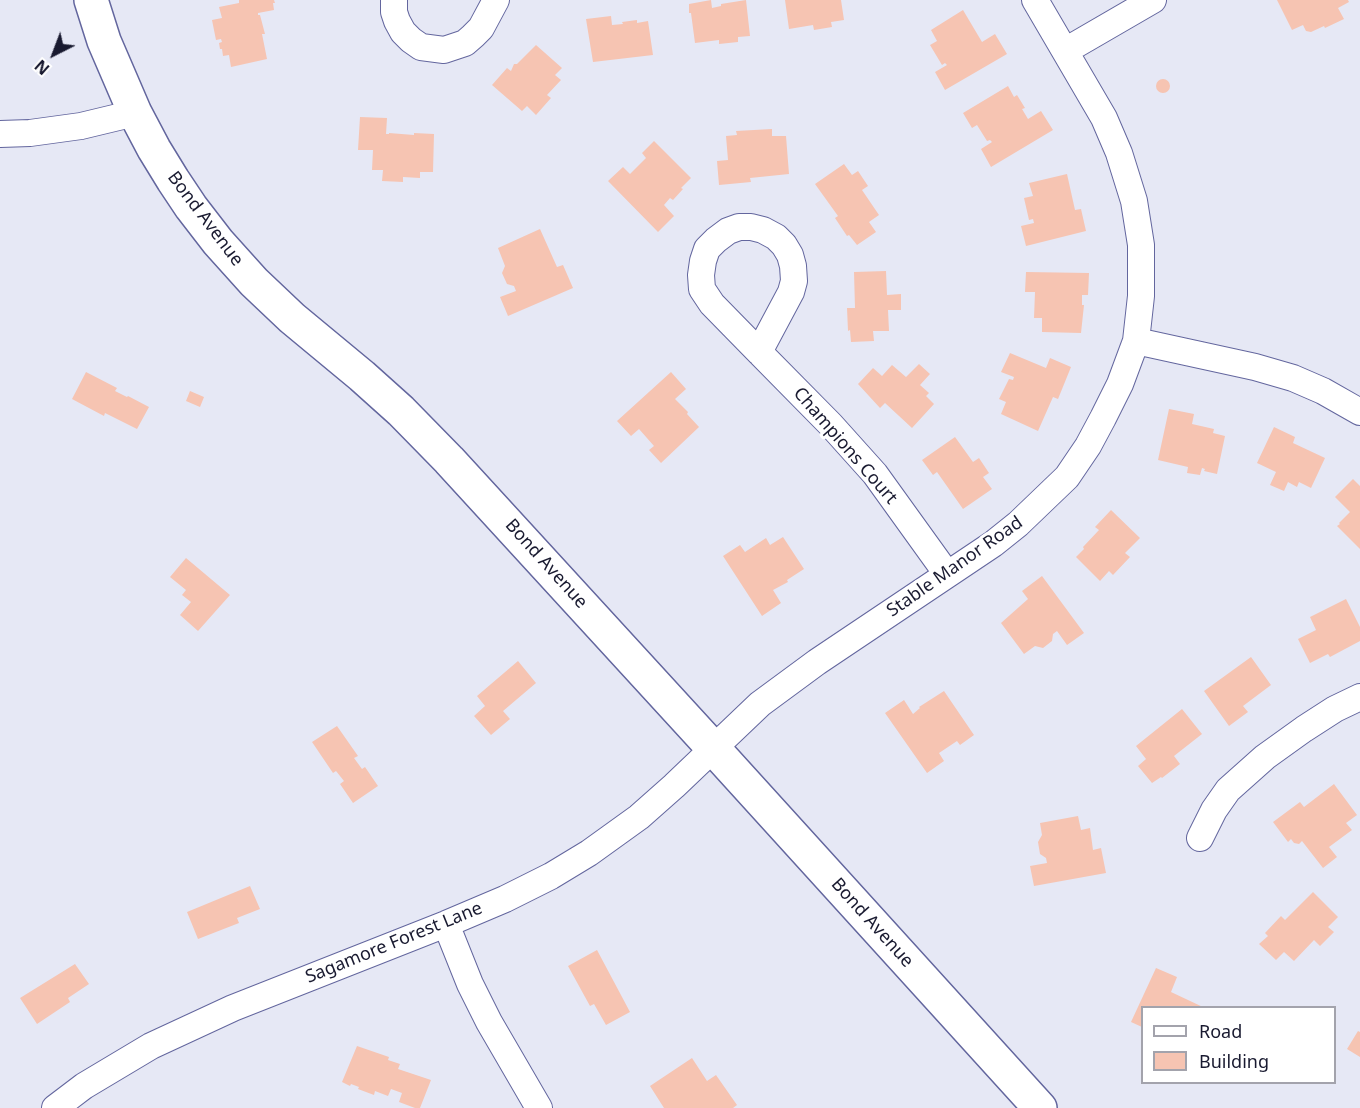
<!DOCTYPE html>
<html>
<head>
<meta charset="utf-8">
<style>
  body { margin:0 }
  #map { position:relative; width:1360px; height:1108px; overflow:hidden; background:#e6e8f5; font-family:"Noto Sans",sans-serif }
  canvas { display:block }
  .legend { position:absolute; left:1141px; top:1006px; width:195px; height:78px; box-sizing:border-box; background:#fff; border:2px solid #a3a3ac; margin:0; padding:8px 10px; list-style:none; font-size:18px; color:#191a30 }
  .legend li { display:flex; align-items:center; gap:12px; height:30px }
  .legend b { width:30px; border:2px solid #a3a3ac }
  .north { position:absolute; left:24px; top:24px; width:60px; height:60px; -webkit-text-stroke:4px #fff; paint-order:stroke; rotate:222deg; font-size:16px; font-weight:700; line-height:24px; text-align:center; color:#191a30 }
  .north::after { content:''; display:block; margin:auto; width:21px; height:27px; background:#191a30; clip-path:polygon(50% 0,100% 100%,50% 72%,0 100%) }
</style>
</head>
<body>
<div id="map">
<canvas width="1360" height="1108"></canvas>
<ul class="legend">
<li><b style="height:8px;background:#fff"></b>Road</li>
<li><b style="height:16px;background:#f6c4b2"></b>Building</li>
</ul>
<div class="north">N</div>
</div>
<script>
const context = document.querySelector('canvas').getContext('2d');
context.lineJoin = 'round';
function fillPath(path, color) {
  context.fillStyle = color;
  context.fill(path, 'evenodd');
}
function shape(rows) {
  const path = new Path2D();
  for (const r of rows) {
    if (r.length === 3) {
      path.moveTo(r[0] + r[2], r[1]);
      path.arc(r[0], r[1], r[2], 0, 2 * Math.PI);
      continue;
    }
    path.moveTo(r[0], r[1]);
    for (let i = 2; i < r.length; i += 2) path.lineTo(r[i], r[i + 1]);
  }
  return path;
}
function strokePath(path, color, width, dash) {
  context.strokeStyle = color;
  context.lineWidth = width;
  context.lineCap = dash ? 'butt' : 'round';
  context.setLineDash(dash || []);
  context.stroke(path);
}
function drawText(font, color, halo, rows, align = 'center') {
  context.font = font + ' "Noto Sans",sans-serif';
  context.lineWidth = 6;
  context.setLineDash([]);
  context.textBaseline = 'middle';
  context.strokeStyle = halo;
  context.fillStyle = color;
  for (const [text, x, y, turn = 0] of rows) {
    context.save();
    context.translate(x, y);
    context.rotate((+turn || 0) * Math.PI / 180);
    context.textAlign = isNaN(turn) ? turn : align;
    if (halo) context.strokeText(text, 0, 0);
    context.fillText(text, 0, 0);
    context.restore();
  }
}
fillPath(shape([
  [239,0,274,0,275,3,273,3,274,10,258,13,258,15,260,15,265,34,262,34,267,59,231,67,229,55,223,56,222,49,220,49,219,43,222,42,221,39,216,40,212,20,222,18,219,7,239,3],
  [711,0,712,8,721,6,721,4,746,0,750,36,738,37,738,42,719,44,719,40,695,43,691,13,689,13,689,4],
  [785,0,841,0,844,20,831,22,832,27,814,30,813,25,789,29],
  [1277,0,1348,0,1349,2,1338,8,1344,19,1325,28,1324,26,1311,32,1306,31,1303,25,1292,30],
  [963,10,982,42,995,34,1007,54,945,90,935,72,947,65,945,63,942,65,930,45,937,41,931,30],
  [611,16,612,25,623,24,622,22,637,20,637,23,648,21,653,55,593,62,586,19],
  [536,45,562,68,555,75,561,80,547,95,551,98,536,115,527,106,522,111,492,85,507,68,511,71,514,64,517,64],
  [1163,86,7],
  [1008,86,1014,97,1017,95,1025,108,1022,109,1028,119,1041,111,1053,130,991,167,981,149,992,142,990,140,987,141,977,125,972,128,963,113],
  [360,117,387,118,386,134,389,134,389,133,414,135,414,133,434,134,433,172,420,172,420,178,403,177,403,182,382,181,383,170,372,170,373,150,358,150],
  [772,129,772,136,786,136,789,174,750,178,751,182,719,185,717,161,728,160,726,136,737,135,736,131],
  [654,141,691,178,681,188,683,189,673,200,670,198,664,205,674,216,658,232,608,181,623,167,630,174,646,158,642,153],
  [844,164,852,175,858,171,868,186,862,190,879,215,869,222,876,232,857,245,849,235,847,236,835,218,838,216,815,184],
  [1067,174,1075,210,1081,209,1086,231,1026,246,1021,226,1034,223,1033,219,1029,220,1024,198,1033,196,1029,183],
  [540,229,557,267,563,265,573,288,508,316,500,297,516,291,514,286,507,284,502,273,505,266,498,248],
  [886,271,887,295,901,294,901,310,888,310,889,331,873,331,874,341,851,342,850,330,848,331,847,308,855,308,854,272],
  [1026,272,1089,273,1088,295,1082,295,1082,305,1084,305,1081,333,1042,332,1042,318,1034,318,1035,292,1025,292],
  [1010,353,1046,368,1050,358,1071,367,1058,399,1053,397,1038,431,1001,414,1006,402,999,399,1009,379,1013,380,1014,377,1001,372],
  [919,364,930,374,920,385,929,393,926,396,934,404,912,428,885,403,880,408,858,384,873,368,882,376,892,365,906,377],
  [86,372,117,388,115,391,127,397,128,396,149,407,137,429,105,413,104,416,72,399],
  [671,372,686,389,675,399,688,412,687,414,699,427,661,463,649,450,654,446,639,429,631,436,617,421],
  [190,391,204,397,200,407,186,401],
  [1169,409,1194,414,1192,424,1214,429,1213,433,1225,436,1217,474,1204,471,1205,469,1202,468,1200,475,1187,473,1188,467,1158,460],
  [1274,427,1295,437,1293,443,1325,458,1311,488,1299,482,1297,487,1288,482,1284,491,1270,485,1276,472,1257,463],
  [955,437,973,462,979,458,989,473,983,477,992,489,963,509,937,472,933,475,922,460],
  [1353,479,1360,486,1360,549,1337,526,1340,524,1339,523,1350,512,1335,497],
  [1111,510,1140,538,1125,553,1130,557,1113,575,1109,571,1100,581,1076,557,1084,549,1083,547,1099,530,1095,527],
  [783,537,804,569,787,580,788,582,773,590,781,603,762,616,723,556,740,545,745,552,766,538,770,545],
  [186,558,230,595,198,631,180,615,191,602,182,595,186,590,170,577],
  [1042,576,1084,633,1067,645,1057,631,1053,634,1052,641,1043,648,1035,646,1024,654,1001,623,1028,599,1022,591],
  [1346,599,1360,627,1360,641,1330,657,1328,654,1310,663,1298,639,1316,630,1310,617],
  [1251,657,1271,685,1243,706,1248,712,1229,726,1204,691],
  [518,661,536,683,503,711,510,719,491,735,474,716,485,706,477,696],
  [944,691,974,735,960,745,957,741,939,753,944,761,927,773,885,713,904,700,913,714,920,708,919,707],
  [1182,709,1202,734,1174,756,1180,764,1162,778,1161,777,1152,783,1138,766,1146,759,1136,746],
  [337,726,358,756,354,758,362,769,365,767,378,786,353,803,340,784,344,781,336,771,333,773,312,742],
  [1334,784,1357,815,1346,823,1352,830,1329,847,1337,857,1323,868,1302,841,1299,844,1294,843,1291,839,1288,842,1273,822,1300,802,1304,807],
  [1078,816,1081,830,1090,828,1093,850,1101,848,1106,873,1034,886,1030,866,1047,863,1046,858,1040,854,1038,842,1042,835,1040,823],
  [250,886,260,909,237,918,239,923,198,939,187,912],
  [1313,892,1338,917,1328,927,1334,932,1320,946,1314,940,1294,961,1284,952,1276,960,1259,944,1268,936,1265,933,1281,916,1285,920],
  [597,950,630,1012,606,1025,594,1004,590,1006,568,966],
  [75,964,89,984,68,998,70,1002,37,1024,20,998],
  [1156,968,1177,977,1171,992,1205,1008,1142,1008,1142,1027,1131,1022],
  [1358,1031,1360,1032,1360,1057,1347,1049],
  [357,1046,389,1057,388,1060,400,1064,398,1069,431,1080,420,1108,415,1108,399,1102,402,1093,391,1089,388,1096,375,1091,374,1095,358,1089,359,1087,351,1084,350,1086,342,1082],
  [692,1058,707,1081,716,1075,737,1105,733,1108,664,1108,650,1086]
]), '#f6c4b2');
const street = shape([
  [394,0,394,12,397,21,403,32,411,40,421,47,444,50,465,43,473,36,481,28,496,0],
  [1065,51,1153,0],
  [0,134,30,133,81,126,135,113],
  [1136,341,1255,367,1293,378,1323,391,1360,412],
  [759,352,791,292,794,281,793,266,790,255,784,245,776,237,763,230,751,227,739,227,728,231,716,240,707,249,703,261,701,275,702,289,712,304,759,352,831,425,875,474,947,574],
  [1200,838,1214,810,1228,790,1265,757,1304,729,1335,709,1360,697],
  [446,924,470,984,489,1022,539,1108],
  [55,1108,84,1086,151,1046,233,1008,446,924,505,899,551,876,589,853,639,817,674,786,760,704,817,662,993,544,1018,524,1067,477,1088,446,1103,418,1120,384,1136,341,1141,296,1141,245,1134,201,1119,153,1104,118,1035,0]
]);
const secondary = shape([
  [91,0,104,41,135,113,154,149,173,180,191,207,218,242,254,282,292,318,362,376,401,411,449,460,713,748,1040,1108]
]);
strokePath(street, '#63669e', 28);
strokePath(secondary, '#63669e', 36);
strokePath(street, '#fff', 26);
strokePath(secondary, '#fff', 33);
drawText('18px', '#191a30', '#fff', [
  ["Bond Avenue",205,219,53],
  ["Champions Court",845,446,49],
  ["Bond Avenue",546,564,48],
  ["Stable Manor Road",955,567,-35],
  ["Bond Avenue",872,923,48],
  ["Sagamore Forest Lane",394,943,-22]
]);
</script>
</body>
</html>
